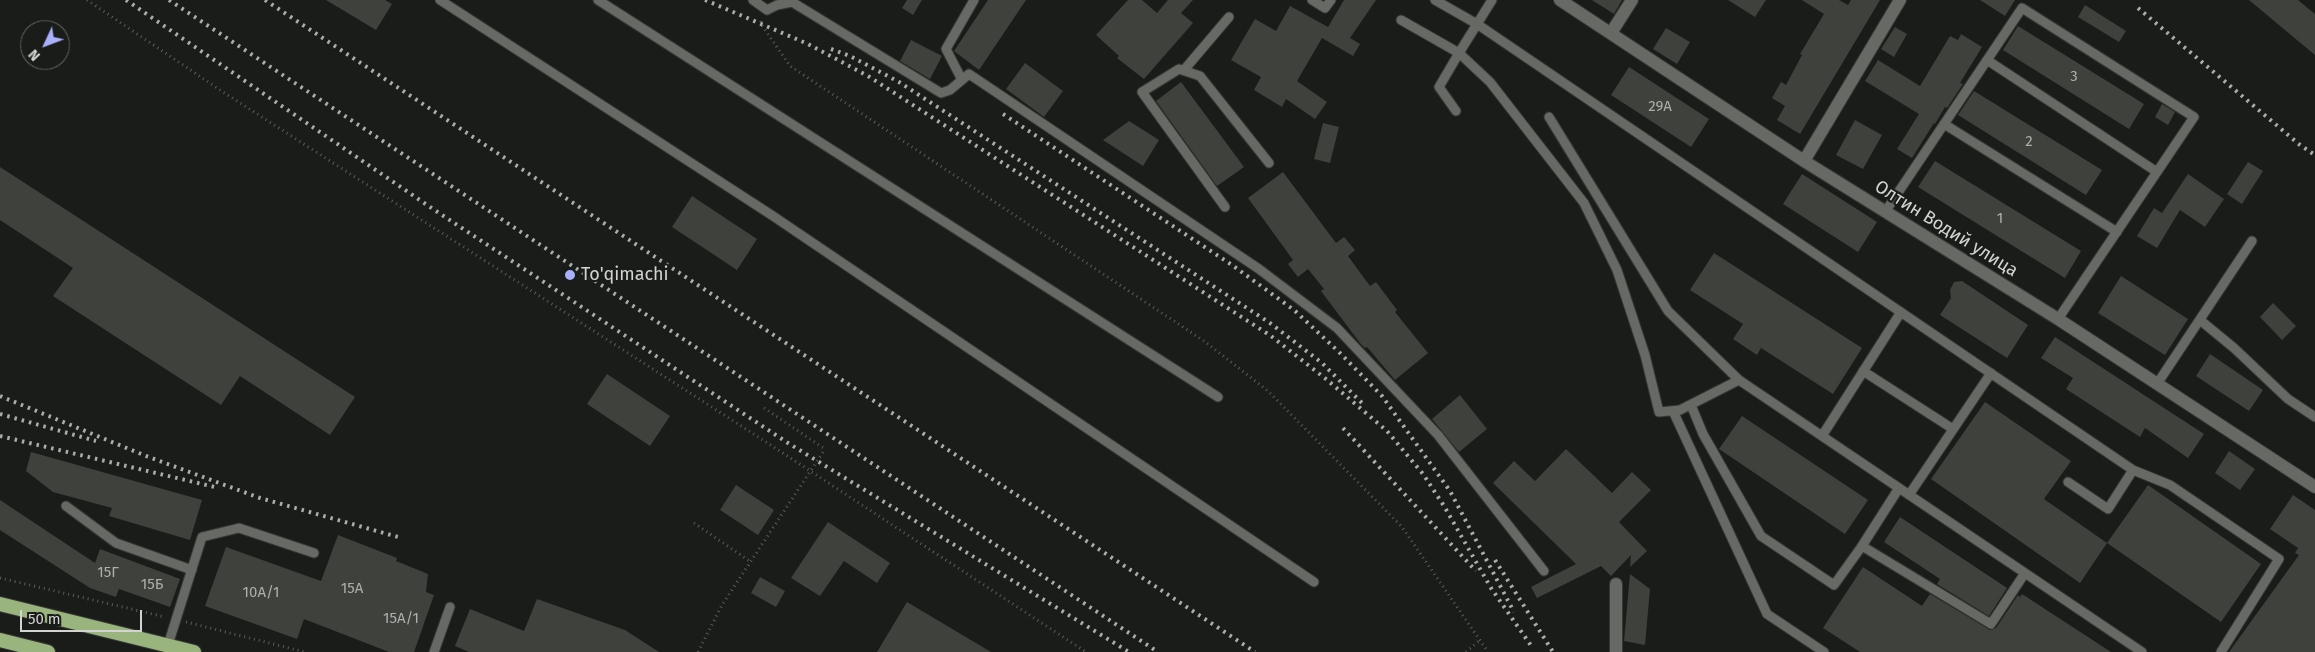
<!DOCTYPE html>
<html>
<head>
<meta charset="utf-8">
<style>
  body { margin:0 }
  #map { position:relative; width:2315px; height:652px; overflow:hidden; background:#1a1c19; font-family:"Fira Sans",sans-serif }
  canvas { display:block }
  .north { position:absolute; left:20px; top:20px; width:50px; height:50px; box-sizing:border-box; background:#1a1c19; border:1px solid #646663; border-radius:50%; rotate:227deg; font-size:14px; font-weight:700; line-height:20px; text-align:center; color:#d3d4d1 }
  .north::after { content:''; display:block; margin:auto; width:18px; height:22px; background:#a8b0fc; clip-path:polygon(50% 0,100% 100%,50% 72%,0 100%) }
  .scale { position:absolute; left:20px; top:610px; width:122px; height:22px; box-sizing:border-box; border:2px solid #d3d4d1; border-top:0; padding-left:6px; font-size:15px; line-height:18px; white-space:nowrap; color:#d3d4d1; -webkit-text-stroke:4px #1a1c19; paint-order:stroke }
</style>
</head>
<body>
<div id="map">
<canvas width="2315" height="652"></canvas>
<div class="north">N</div>
<div class="scale">50 m</div>
</div>
<script>
const context = document.querySelector('canvas').getContext('2d');
context.lineJoin = 'round';
function fillPath(path, color) {
  context.fillStyle = color;
  context.fill(path, 'evenodd');
}
function shape(rows) {
  const path = new Path2D();
  for (const r of rows) {
    path.moveTo(r[0], r[1]);
    for (let i = 2; i < r.length; i += 2) path.lineTo(r[i], r[i + 1]);
  }
  return path;
}
function strokePath(path, color, width, dash) {
  context.strokeStyle = color;
  context.lineWidth = width;
  context.lineCap = dash ? 'butt' : 'round';
  context.setLineDash(dash || []);
  context.stroke(path);
}
function drawText(font, color, halo, rows, align = 'center') {
  context.font = font + ' "Fira Sans",sans-serif';
  context.lineWidth = 4.5;
  context.setLineDash([]);
  context.textBaseline = 'middle';
  context.strokeStyle = halo;
  context.fillStyle = color;
  for (const [text, x, y, turn = 0] of rows) {
    context.save();
    context.translate(x, y);
    context.rotate((+turn || 0) * Math.PI / 180);
    context.textAlign = isNaN(turn) ? turn : align;
    if (halo) context.strokeText(text, 0, 0);
    context.fillText(text, 0, 0);
    context.restore();
  }
}
fillPath(shape([
  [326,0,385,0,392,4,376,30],
  [907,0,922,0,913,15,902,8],
  [988,0,1026,0,979,70,954,51],
  [1128,0,1142,0,1157,13,1168,0,1193,0,1181,13,1193,23,1144,79,1117,58,1119,56,1096,35],
  [1344,0,1376,0,1350,38,1360,44,1353,56,1322,38,1297,81,1327,102,1315,119,1286,99,1282,107,1254,90,1261,77,1231,60,1255,19,1276,31,1290,6,1328,27],
  [1592,0,1622,0,1614,14],
  [1728,0,1766,0,1755,17],
  [1802,0,1839,0,1848,5,1851,0,1880,0,1800,134,1777,120,1785,106,1772,98,1781,82,1786,85,1802,55,1800,54,1824,14],
  [1980,0,2015,0,2005,16],
  [2249,0,2298,0,2315,14,2315,55],
  [2085,5,2126,31,2119,42,2078,17],
  [2018,26,2144,104,2129,129,2003,50],
  [1895,27,1907,34,1894,57,1881,49],
  [1666,28,1690,42,1677,64,1653,49],
  [1961,34,1982,47,1960,83,1963,84,1947,108,1945,107,1935,124,1934,123,1912,158,1897,149,1919,114,1865,81,1878,60,1920,86,1950,36,1958,40],
  [911,40,942,56,930,79,900,61],
  [1025,63,1063,91,1044,117,1006,89],
  [1629,67,1709,119,1691,147,1611,95],
  [1181,82,1244,167,1217,186,1156,101],
  [1974,91,2102,170,2086,195,1958,115],
  [2162,104,2175,112,2168,125,2155,117],
  [1855,120,1882,135,1863,169,1836,155],
  [1129,121,1159,140,1143,166,1103,140],
  [1323,123,1339,127,1330,163,1314,159],
  [1935,161,2081,251,2065,278,1918,187],
  [2248,162,2263,171,2242,204,2227,194],
  [0,167,355,397,330,435,240,376,221,405,53,296,73,268,0,220],
  [1283,172,1336,243,1344,237,1355,250,1348,256,1370,286,1376,282,1397,310,1395,312,1428,353,1395,380,1367,347,1365,348,1360,343,1321,291,1324,289,1308,269,1298,277,1288,264,1293,260,1248,198],
  [1802,174,1877,222,1858,252,1783,204],
  [2188,174,2224,199,2205,227,2180,210,2157,248,2137,236,2154,208,2162,213],
  [692,196,757,239,737,270,672,227],
  [1714,253,1862,348,1833,394,1761,348,1757,355,1733,339,1743,324,1690,290],
  [2121,276,2188,319,2165,355,2098,313],
  [1962,281,2028,325,2007,358,1940,315,1951,298,1950,290,1954,282],
  [2273,303,2296,326,2282,340,2260,317],
  [2055,337,2204,434,2188,458,2145,428,2140,437,2066,389,2073,378,2041,358],
  [2210,354,2263,390,2249,411,2196,376],
  [607,374,670,416,650,446,587,404],
  [1460,395,1487,429,1459,452,1432,419],
  [1985,402,2071,461,2044,499,2107,543,2080,583,1931,479],
  [1742,416,1868,500,1845,534,1719,449],
  [1566,449,1612,493,1632,472,1651,490,1619,522,1647,551,1630,567,1631,555,1611,576,1601,566,1537,598,1531,587,1576,564,1493,483,1514,461,1535,481],
  [2229,451,2255,469,2240,490,2215,473],
  [31,452,202,500,190,540,109,516,112,508,53,492,26,471],
  [736,485,774,510,758,535,720,510],
  [2148,485,2261,564,2221,622,2107,543],
  [2293,495,2315,510,2315,652,2229,652,2299,555,2295,553,2298,548,2270,529],
  [0,500,95,563,100,549,180,579,170,607,119,589,116,597,90,588,0,530],
  [1900,517,2007,588,1989,616,1937,584,1940,579,1884,542],
  [828,522,890,563,877,583,844,561,820,596,791,578],
  [338,535,397,558,396,561,428,574,426,592,434,595,414,652,389,652,304,619,297,639,205,606,226,547,321,581],
  [1863,567,1922,606,1930,594,1990,630,1996,628,2018,595,2020,597,2022,594,2111,652,1860,652,1823,628],
  [1630,574,1650,589,1645,645,1624,641],
  [760,577,785,591,776,607,751,593],
  [537,599,625,630,659,652,469,652,455,646,470,609,524,631],
  [907,602,991,652,877,652]
]), '#3f413d');
const service = shape([
  [440,0,773,216,1314,582],
  [598,0,1218,397],
  [753,0,767,10,777,5,792,2,941,93,950,90,969,74,1259,269,1337,328,1438,435,1544,571],
  [1312,0,1325,8,1331,0],
  [1435,0,1477,24,2133,470,2170,485,2279,559,2221,652],
  [1492,0,1459,53,1490,82,1584,203,1617,270,1645,355,1659,412,1680,410,1739,380,2142,652],
  [1401,20,1459,53,1439,87,1456,111],
  [1987,60,2157,172],
  [1184,70,1229,17],
  [961,78,946,49,974,0],
  [1549,117,1668,311,1739,380],
  [1944,124,2117,232],
  [1225,207,1142,92,1179,69,1200,76,1269,163],
  [1885,212,2022,8,2194,117,2058,319],
  [2200,320,2234,348,2288,399,2315,417],
  [1863,371,1953,429],
  [2157,384,2252,241],
  [1691,405,1703,434,1761,536,1834,585,1862,546],
  [1673,411,1767,614,1824,652],
  [1822,436,1901,312],
  [2068,482,2108,509,2133,470],
  [1899,488,1862,546,1991,624,2025,573],
  [1909,495,1991,373],
  [66,506,116,543,192,570],
  [168,645,202,537,239,528,314,553],
  [434,652,450,607]
]);
const minor = shape([
  [1560,0,1804,161,2058,319,2315,487],
  [1611,33,1632,0],
  [1804,161,1900,0],
  [1616,652,1616,584]
]);
const trunk = shape([
  [0,604,194,652],
  [0,640,48,652]
]);
strokePath(service, '#373836', 11);
strokePath(minor, '#373836', 14);
strokePath(trunk, '#373836', 16);
strokePath(shape([
  [87,0,220,90,766,442,1086,652],
  [761,21,761,24,790,66,1204,341,1268,391,1402,527,1488,652],
  [764,408,825,449],
  [694,523,751,562],
  [0,578,165,617],
  [186,622,305,652],
  [1466,652,1480,640]
]), '#5b5d5a', 3, [1, 4]);
strokePath(service, '#676964', 9);
strokePath(minor, '#676964', 12);
strokePath(trunk, '#9ab47d', 14);
strokePath(shape([
  [126,0,433,209,788,443,1129,652],
  [169,0,1158,652],
  [265,0,1255,652],
  [705,0,808,44,868,76,1271,336,1326,379,1387,431,1423,474,1444,506,1491,588,1532,647],
  [2138,8,2300,145,2315,155],
  [831,49,850,56,899,82,1270,323,1322,363,1362,403],
  [1003,114,1232,265,1294,310,1339,352,1382,396,1450,491,1514,612],
  [0,396,146,456,260,498,398,537],
  [0,414,96,441],
  [1343,428,1476,571],
  [0,436,219,488],
  [1495,560,1553,652]
]), '#acadaa', 4, [2.5, 5]);
strokePath(shape([
  [698,652,722,605,825,449]
]), '#5b5d5a', 3, [1, 4]);
for (const [x, y, r, color] of [
  [570,275,6,"#a8b0fc"]
]) {
  const dot = new Path2D();
  dot.arc(x, y, r, 0, 2 * Math.PI);
  context.fillStyle = color;
  context.fill(dot);
  strokePath(dot, '#1a1c19', 2);
}
drawText('15px', '#aeafac', null, [
  ["3",2074,77],
  ["29А",1660,107],
  ["2",2029,142],
  ["1",2000,219],
  ["15Г",108,573],
  ["15Б",152,585],
  ["15А",352,589],
  ["10А/1",261,593],
  ["15А/1",401,619]
]);
drawText('18px', '#d3d4d1', '#1a1c19', [
  ["Олтин Водий улица",1946,229,32]
]);
drawText('18px', '#d3d4d1', '#1a1c19', [
  ["To'qimachi",581,275]
], 'left');
</script>
</body>
</html>
